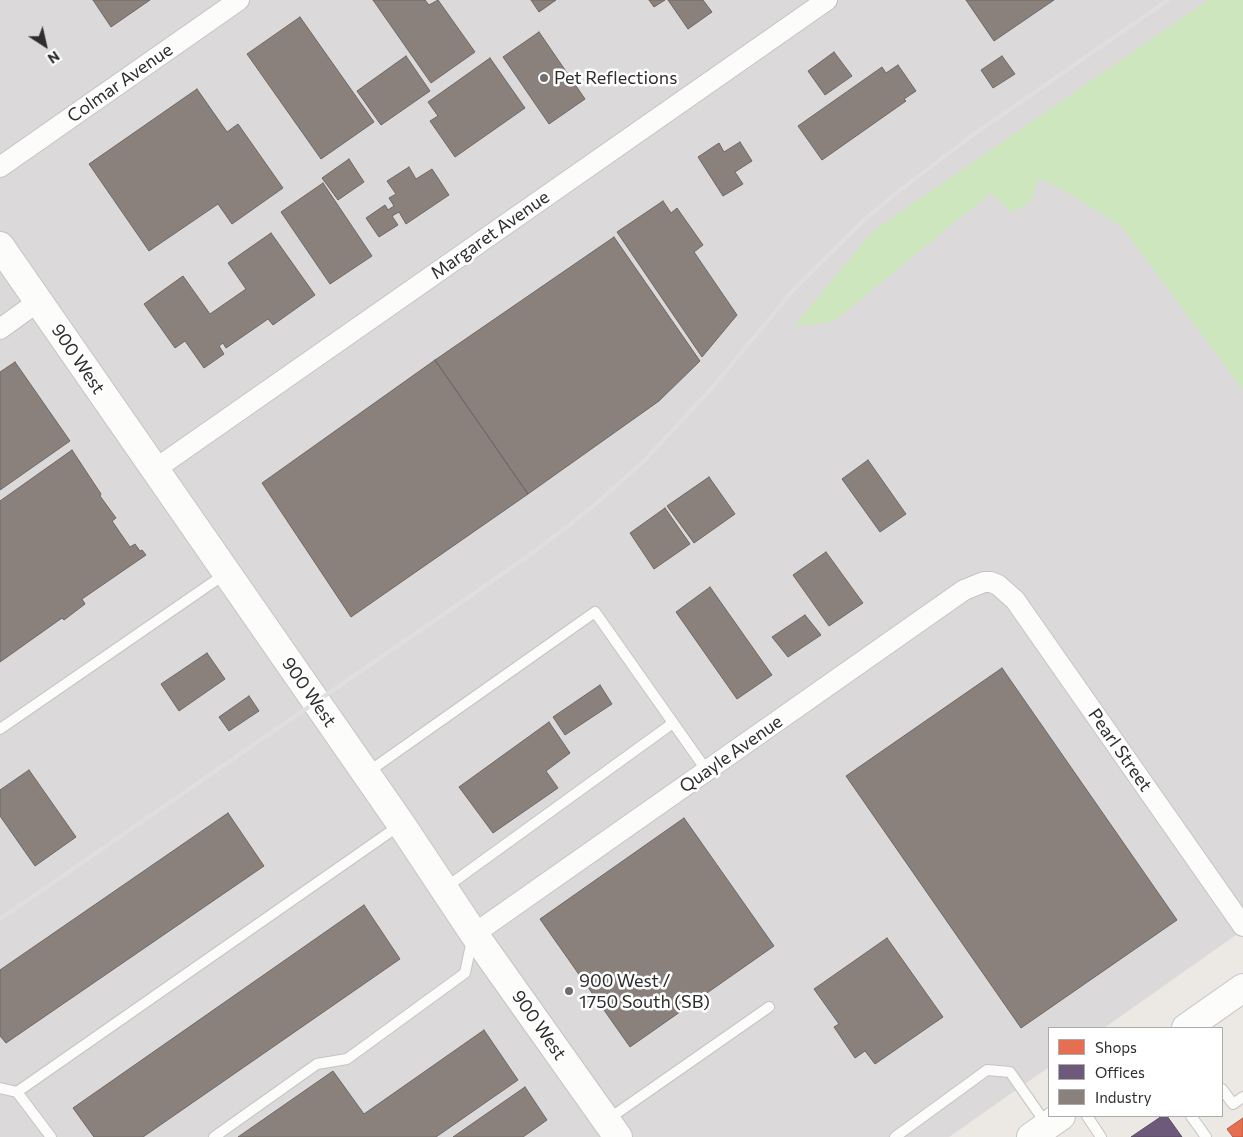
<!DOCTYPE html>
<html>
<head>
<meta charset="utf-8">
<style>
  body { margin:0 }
  #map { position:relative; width:1243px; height:1137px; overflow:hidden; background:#ece8e4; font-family:Commissioner,sans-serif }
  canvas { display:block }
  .legend { position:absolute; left:1048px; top:1027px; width:175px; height:90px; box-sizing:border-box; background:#fff; border:1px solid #ababab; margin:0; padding:6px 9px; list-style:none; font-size:15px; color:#2e2e2e }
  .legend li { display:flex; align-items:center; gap:10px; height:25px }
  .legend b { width:25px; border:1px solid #ababab }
  .north { position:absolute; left:20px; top:20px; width:50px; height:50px; -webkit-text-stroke:4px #fff; paint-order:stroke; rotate:145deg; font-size:14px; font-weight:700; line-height:20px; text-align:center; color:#2e2e2e }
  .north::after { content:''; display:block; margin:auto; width:18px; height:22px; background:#2e2e2e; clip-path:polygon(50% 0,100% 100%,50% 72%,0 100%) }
</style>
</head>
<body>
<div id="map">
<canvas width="1243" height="1137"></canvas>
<ul class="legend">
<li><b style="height:14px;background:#e76f51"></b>Shops</li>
<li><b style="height:14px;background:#6d597a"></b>Offices</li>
<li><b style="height:14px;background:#8a817c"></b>Industry</li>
</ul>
<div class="north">N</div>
</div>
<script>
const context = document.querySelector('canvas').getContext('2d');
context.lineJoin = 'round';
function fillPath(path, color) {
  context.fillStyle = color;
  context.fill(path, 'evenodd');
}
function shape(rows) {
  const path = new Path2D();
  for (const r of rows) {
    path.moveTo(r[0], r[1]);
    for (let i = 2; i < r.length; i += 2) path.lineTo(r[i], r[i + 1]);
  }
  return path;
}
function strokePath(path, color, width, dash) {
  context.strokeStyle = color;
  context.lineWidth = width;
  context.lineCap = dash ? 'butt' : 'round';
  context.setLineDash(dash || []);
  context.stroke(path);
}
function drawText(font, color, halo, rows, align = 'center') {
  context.font = font + ' Commissioner,sans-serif';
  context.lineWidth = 5;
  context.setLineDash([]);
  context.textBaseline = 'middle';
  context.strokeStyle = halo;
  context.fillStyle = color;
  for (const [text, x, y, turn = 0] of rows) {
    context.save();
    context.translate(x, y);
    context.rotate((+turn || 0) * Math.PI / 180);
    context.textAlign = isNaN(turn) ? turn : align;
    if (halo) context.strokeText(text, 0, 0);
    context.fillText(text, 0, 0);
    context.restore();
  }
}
fillPath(shape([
  [0,0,1243,0,1243,930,1104,1028,1049,1028,1049,1067,949,1137,0,1137]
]), '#dcd9db');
fillPath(shape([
  [1208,0,1243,0,1243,390,1122,227,1070,194,1039,178,1031,201,1012,213,991,193,833,322,794,326,873,231]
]), '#cee6be');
const shops = shape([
  [1243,1118,1243,1137,1233,1137,1227,1129,1243,1118]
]);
fillPath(shops, '#e76f51');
strokePath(shops, '#b05c46', 1);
const offices = shape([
  [1162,1116,1167,1116,1182,1137,1131,1137,1162,1116]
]);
fillPath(offices, '#6d597a');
strokePath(offices, '#5a4c63', 1);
const industry = shape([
  [93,0,150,0,111,27,93,0],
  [373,0,425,0,429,5,438,0,475,52,431,83,373,0],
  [531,0,556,0,539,12,531,0],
  [649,0,665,0,654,7,649,0],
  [668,0,703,0,712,12,688,29,668,0],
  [966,0,1054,0,994,41,966,0],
  [300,17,374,122,321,159,247,54,300,17],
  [539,32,585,99,549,124,503,57,539,32],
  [834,52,852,76,825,95,808,71,834,52],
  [406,56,430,91,381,125,357,91,406,56],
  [1002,56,1015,74,993,88,981,70,1002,56],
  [490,58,525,108,455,157,430,121,438,116,428,102,490,58],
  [898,65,916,91,904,99,906,101,822,160,798,126,882,67,886,73,898,65],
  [197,89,227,132,238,124,283,188,232,224,218,204,149,251,89,164,197,89],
  [740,142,752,161,735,172,743,184,723,196,698,157,719,143,724,152,740,142],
  [349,159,364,182,338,200,322,178,349,159],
  [409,167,416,179,432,169,449,195,406,224,399,212,392,216,398,225,379,237,366,218,385,205,388,210,394,206,389,198,396,194,387,181,409,167],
  [323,183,372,256,330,284,281,212,323,183],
  [663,201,671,213,677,208,703,245,694,252,737,315,702,357,617,232,663,201],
  [271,233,315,295,273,325,268,319,226,348,223,343,219,346,224,354,204,368,185,341,175,348,144,304,183,276,210,314,246,289,228,263,271,233],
  [614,237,700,361,659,401,528,494,435,360,614,237],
  [435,360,528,494,351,617,262,483,435,360],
  [15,362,70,441,0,490,0,372,15,362],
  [72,450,101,494,100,496,116,518,112,521,130,547,135,544,140,551,142,550,146,555,82,599,85,604,64,620,62,618,0,662,0,501,72,450],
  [868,460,906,514,880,532,842,479,868,460],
  [709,477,735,514,694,543,667,506,709,477],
  [665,508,690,544,654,569,630,533,665,508],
  [826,552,863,603,829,626,793,575,826,552],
  [710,587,772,675,737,699,676,612,710,587],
  [805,615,821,635,788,657,772,637,805,615],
  [207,653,225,679,179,711,161,684,207,653],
  [1002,668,1177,920,1021,1028,846,776,1002,668],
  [600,685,612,704,565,735,553,717,600,685],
  [249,696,259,711,229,731,219,717,249,696],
  [549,722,570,753,546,771,558,788,493,833,459,787,549,722],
  [29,770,76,837,35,866,0,816,0,790,29,770],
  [228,813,264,866,6,1043,0,1036,0,970,228,813],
  [684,818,774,946,630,1047,540,919,684,818],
  [364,905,400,959,143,1137,94,1137,73,1108,364,905],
  [887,938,943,1017,875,1064,865,1051,855,1058,834,1027,839,1024,814,989,887,938],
  [484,1030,518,1080,436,1137,238,1137,333,1071,364,1114,484,1030],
  [525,1087,547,1120,523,1137,453,1137,525,1087]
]);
fillPath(industry, '#8a817c');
strokePath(industry, '#6e6865', 1);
const lane = shape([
  [0,729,225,574],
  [368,772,595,612,707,771],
  [445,888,673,723],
  [0,1088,17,1092],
  [1222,1089,1233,1104,1243,1097],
  [1087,1116,1101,1137],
  [1191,1116,1206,1137],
  [607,1120,769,1007],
  [51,1137,17,1092,400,825],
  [214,1137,317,1064,347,1059,465,973,472,940],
  [895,1137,987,1070,1010,1072,1047,1125]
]);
const street = shape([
  [0,167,239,0],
  [0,329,39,301],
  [154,470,827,0],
  [474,934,964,590,984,582,991,582,998,585,1015,600,1243,926]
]);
const secondary = shape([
  [0,246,401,824,474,934,618,1137],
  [1186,1028,1243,988],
  [1031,1137,1061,1116]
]);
strokePath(lane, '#c5c4c5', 12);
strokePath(street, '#c5c4c5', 22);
strokePath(secondary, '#c5c4c5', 30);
strokePath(lane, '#fcfcfb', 10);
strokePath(street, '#fcfcfb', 20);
strokePath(secondary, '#fcfcfb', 28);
strokePath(shape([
  [0,919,524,559,567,527,604,497,646,459,711,389,796,287,860,224,895,194,970,137,1168,0]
]), '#dfdfe1', 4);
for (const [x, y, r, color] of [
  [544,78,5,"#706f6e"],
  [569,991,5,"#706f6e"]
]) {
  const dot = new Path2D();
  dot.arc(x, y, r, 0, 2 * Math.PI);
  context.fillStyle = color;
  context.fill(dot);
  strokePath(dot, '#fff', 2);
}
drawText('18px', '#2e2e2e', '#fff', [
  ["Pet Reflections",554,78],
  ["900 West /",579,981],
  ["1750 South (SB)",579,1002]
], 'left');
drawText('18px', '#2e2e2e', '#fff', [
  ["Colmar Avenue",120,83,-35],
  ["Margaret Avenue",490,235,-35],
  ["900 West",78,359,56],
  ["900 West",309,692,55],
  ["Pearl Street",1120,750,55],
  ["Quayle Avenue",731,754,-35],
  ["900 West",539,1025,55]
]);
</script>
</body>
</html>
